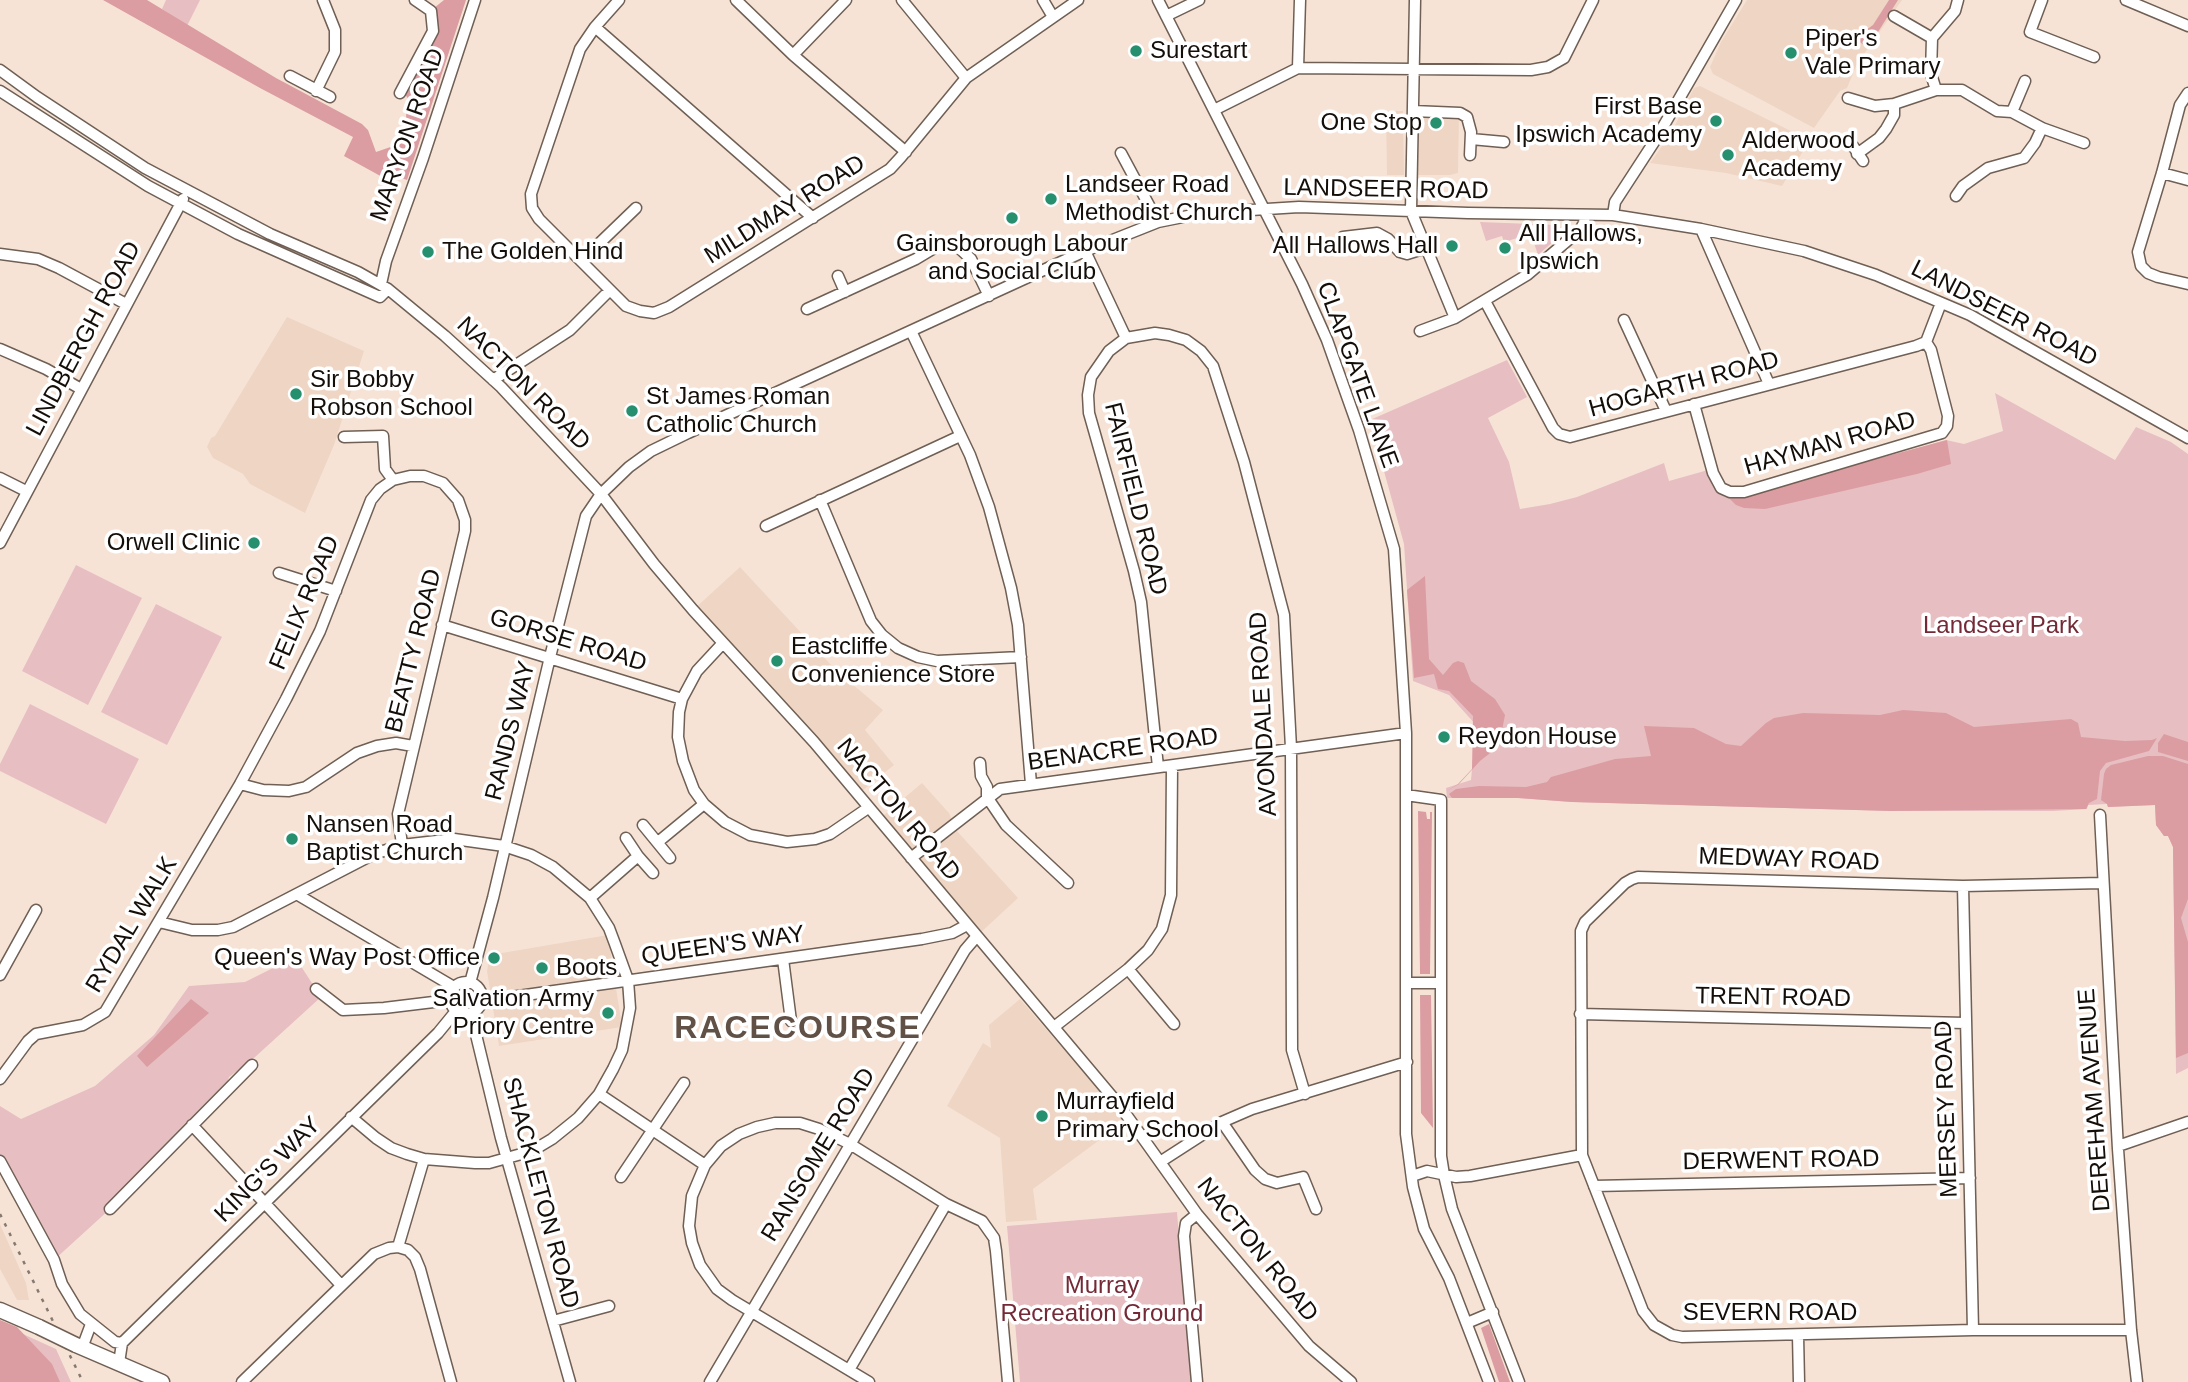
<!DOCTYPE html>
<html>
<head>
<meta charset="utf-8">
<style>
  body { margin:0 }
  canvas { display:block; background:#f6e3d6 }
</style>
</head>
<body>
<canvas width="2188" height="1382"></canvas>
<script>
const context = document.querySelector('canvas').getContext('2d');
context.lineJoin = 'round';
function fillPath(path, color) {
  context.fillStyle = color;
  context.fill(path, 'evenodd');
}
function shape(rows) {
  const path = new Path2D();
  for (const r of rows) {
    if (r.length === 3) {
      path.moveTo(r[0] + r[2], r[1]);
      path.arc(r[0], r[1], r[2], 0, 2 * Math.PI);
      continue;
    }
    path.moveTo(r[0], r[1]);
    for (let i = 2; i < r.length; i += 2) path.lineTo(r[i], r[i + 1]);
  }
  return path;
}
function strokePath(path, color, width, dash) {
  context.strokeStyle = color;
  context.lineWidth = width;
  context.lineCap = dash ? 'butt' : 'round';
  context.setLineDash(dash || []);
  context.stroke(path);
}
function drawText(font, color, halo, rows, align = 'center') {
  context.font = font + ' Arial,sans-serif';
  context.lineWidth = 7;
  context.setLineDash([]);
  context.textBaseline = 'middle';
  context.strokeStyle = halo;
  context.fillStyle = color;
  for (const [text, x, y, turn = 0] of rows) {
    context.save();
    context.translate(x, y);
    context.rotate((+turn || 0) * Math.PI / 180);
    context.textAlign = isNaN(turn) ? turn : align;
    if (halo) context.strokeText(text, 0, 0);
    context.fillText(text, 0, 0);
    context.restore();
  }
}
fillPath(shape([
  [1747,0,1902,0,1857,64,1847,88,1840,91,1814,128,1713,74,1710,67,1721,42],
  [1700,86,1805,138,1808,143,1782,186,1726,173,1650,163,1670,135,1694,88],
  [1386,111,1403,111,1404,175,1387,175],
  [1420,115,1459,116,1458,173,1450,175,1416,175],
  [287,317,364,351,334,445,305,513,250,484,243,474,213,458,207,447,211,438,215,436],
  [740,567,847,682,851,683,883,710,865,730,894,765,857,795,693,610],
  [922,783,949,813,956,830,1018,898,977,936,878,820],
  [608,935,622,1027,499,1046,487,971,490,955],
  [1020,999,1116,1110,1124,1122,1033,1189,1037,1220,1006,1222,1000,1138,947,1106,983,1043,991,1048,989,1025],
  [0,1224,26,1283,29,1300,17,1300,0,1269]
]), '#efd6c4');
fillPath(shape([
  [166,0,200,0,187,26,162,9],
  [1480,222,1558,225,1563,229,1563,233,1538,255,1531,234,1504,242,1502,236,1486,241],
  [1507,360,1527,397,1488,418,1509,462,1520,509,1550,504,1577,497,1664,463,1669,481,1708,470,1712,485,1717,492,1725,497,1734,499,1746,499,1946,440,1964,444,2003,431,1995,393,2115,460,2136,427,2171,442,2188,454,2188,1068,2176,1074,2173,847,2168,836,2164,836,2156,825,2155,805,2108,807,2107,804,2088,805,2087,809,2053,811,1891,811,1572,802,1518,798,1447,798,1446,788,1471,780,1476,725,1449,695,1413,681,1404,544,1370,420],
  [76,565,142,598,88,705,22,671],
  [156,604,222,637,167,745,101,712],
  [30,704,139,759,106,824,0,771,0,764],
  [295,957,321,997,254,1058,229,1077,226,1087,110,1209,54,1260,0,1161,0,1106,21,1119,95,1086,154,1035,189,986,245,982],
  [1177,1212,1191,1382,1020,1382,1007,1226],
  [14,1330,56,1349,71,1382,0,1382,0,1343]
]), '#e7bfc2');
fillPath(shape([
  [103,0,147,0,276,78,362,124,368,130,376,152,405,142,407,97,405,95,431,47,436,32,434,8,444,0,466,0,407,180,398,177,395,184,344,156,353,137,260,88],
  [1889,0,1898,0,1868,48,1857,40,1858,36,1873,25],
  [1947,440,1951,464,1917,474,1765,509,1744,508,1736,505,1729,498,1729,494,1831,471],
  [1425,576,1429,659,1443,675,1453,663,1458,661,1464,663,1471,681,1495,699,1505,715,1499,746,1480,761,1459,784,1445,792,1458,784,1472,769,1473,716,1449,691,1438,689,1434,674,1414,678,1407,590],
  [1903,710,1946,713,1974,727,2071,719,2078,723,2081,737,2125,741,2152,740,2157,738,2149,751,2106,763,2100,771,2097,799,2089,803,2086,809,1891,811,1572,802,1518,798,1452,798,1449,794,1456,789,1479,786,1526,787,1547,782,1551,777,1615,759,1651,756,1644,726,1694,728,1726,744,1741,746,1766,723,1774,718,1803,713,1880,715],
  [2164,734,2188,742,2188,761,2158,752,2158,743],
  [2148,756,2163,756,2188,764,2188,899,2181,918,2188,942,2188,1053,2176,1058,2173,847,2168,836,2164,836,2156,825,2155,805,2108,807,2107,804,2101,800,2104,774,2106,769,2111,765],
  [1418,811,1426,812,1427,819,1430,819,1430,812,1432,812,1430,974,1420,974],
  [1420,995,1431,995,1433,1128,1421,1113],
  [191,999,209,1013,147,1067,137,1056],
  [0,1320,17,1327,52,1364,60,1382,0,1382],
  [1489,1324,1510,1382,1499,1382,1481,1328]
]), '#db9da2');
const minor = shape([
  [619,0,595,27,580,49,531,194,532,208,539,219,626,306,640,311,654,313,669,307,890,169,901,157,966,78,1078,0],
  [736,0,793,55,906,152],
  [902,0,966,78],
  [1043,0,1053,17],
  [1158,0,1302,284,1327,340,1359,430,1394,549,1406,733,1406,1134,1413,1187,1424,1229,1449,1278,1489,1382],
  [1415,0,1411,211,1455,318],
  [2042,0,2030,32,2094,57],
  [2126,0,2188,26],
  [1166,16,1199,0],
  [1894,16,1932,38],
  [595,27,813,218],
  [793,55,846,0],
  [1298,68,1300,0],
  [0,70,37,97,145,168,270,234,358,272,388,289,445,336,501,387,601,494,654,564,693,610,814,742,1120,1106,1197,1214,1309,1346,1351,1382],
  [290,76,330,97],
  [1936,90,1931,74,1932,38,1955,11,1958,0],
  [0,91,148,186,238,234,380,297,388,289],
  [316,91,335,52,335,30,323,0],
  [400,93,433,31,431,11,415,0],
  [2188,93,2180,105,2162,173,2138,252,2141,266,2148,273,2158,277,2188,284],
  [1848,98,1875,106,1894,104,1936,90,1962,90,1997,111,2012,112,2042,128,2084,143],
  [1214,110,1298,68,1531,70,1548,67,1564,58,1593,0],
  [1413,111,1460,113,1467,117,1471,132,1470,155],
  [2012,112,2025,81],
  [1471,139,1504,142],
  [1853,146,1863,161],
  [1121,153,1158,222],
  [1857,154,1879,138,1886,129,1894,115,1894,104],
  [2162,173,2188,180],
  [1956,196,1963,186,1988,168,2024,158,2035,143,2042,128],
  [1613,215,1615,202,1656,139,1736,0],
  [1701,229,1769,384],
  [1341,245,1343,237,1377,233,1388,239,1400,252,1407,254,1426,248],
  [1085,251,1126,338,1155,333,1169,335,1186,340,1201,351,1213,366,1244,462,1284,615,1291,748,1292,1050,1305,1094],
  [0,254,38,259,59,268,126,304],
  [581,261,636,208],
  [838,276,845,292],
  [381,284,386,261,423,158,475,0],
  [1485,301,1553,428,1559,434,1570,437,1916,346,1926,342,1941,303],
  [807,309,916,259,936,247,947,245,958,247,971,259,989,296],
  [1624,320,1666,411],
  [911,331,970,455,989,507,1011,588,1018,625,1031,784],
  [1420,331,1455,318,1527,275,1580,230,1584,223,1585,215],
  [1126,338,1109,351,1091,377,1088,395,1089,413,1134,571,1141,602,1158,767],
  [0,349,46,369,81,389],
  [493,380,570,330,610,290],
  [1694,404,1713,473,1721,488,1730,492,1744,492,1942,433,1947,426,1948,416,1931,350,1926,342],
  [344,437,383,436,385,469,393,480],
  [0,478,26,491],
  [820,500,871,621,882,635,898,648,918,657,937,661,1021,657],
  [766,526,960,436],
  [0,543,183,199],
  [279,573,336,591],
  [442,625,682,699],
  [723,643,697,671,682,699,679,712,678,737,683,761,694,790,704,804,725,822,750,835,787,842,815,839,830,834,868,808],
  [980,763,981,776,987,787,987,797,1006,825,1068,883],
  [240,784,263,790,289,791,306,787,357,753,377,746,396,743,413,746],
  [1406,795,1441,800,1441,1156,1444,1175,1452,1209,1519,1382],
  [2100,815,2118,1149,2131,1330,2137,1382],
  [643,825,670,858],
  [658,842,704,804],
  [638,856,653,873],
  [911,858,1000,789,1406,733],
  [2102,883,1963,886,1638,877,1632,879,1625,883,1585,922,1581,931,1582,1155,1643,1311,1654,1325,1672,1335,1682,1337,1973,1330,2131,1330],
  [1963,886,1973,1330],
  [298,895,454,987],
  [590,898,638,856,626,838],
  [159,922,192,930,218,930,233,927,374,854,402,845,454,839,504,846,531,855,553,867,590,898,609,928,615,944,628,980,630,1008,622,1050,613,1069,599,1094,578,1118,552,1139,532,1151,489,1163,475,1163,424,1159,407,1154,391,1148,376,1138,351,1117],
  [783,959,791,1021],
  [1128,969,1174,1024],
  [0,975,36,910],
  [466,998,16],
  [470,983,493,898,550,657,586,516,601,494,629,467,651,451,688,433,1085,251,1158,222,1203,213,1299,207,1468,213,1613,215,1701,229,1804,251,1876,275,1970,315,2188,438],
  [1407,983,1440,983],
  [316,989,343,1010,384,1008,450,1000],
  [483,1001,922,939,952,933,967,925],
  [471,1014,501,1138,570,1382],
  [1580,1014,1965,1023],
  [1054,1027,1128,969,1148,950,1162,929,1171,895,1172,766],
  [0,1079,28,1041,36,1034,83,1025,105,1012,240,784,286,699,320,631,371,500,380,489,393,480,410,476,424,476,443,483,458,500,465,520,465,531,398,814,402,845],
  [599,1094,705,1165],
  [1222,1122,1255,1170,1265,1179,1277,1183,1303,1177,1316,1209],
  [192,1125,341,1285],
  [2118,1146,2188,1122],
  [0,1161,54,1260,62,1284,80,1314,115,1342,122,1343],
  [1160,1162,1222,1122,1252,1109,1407,1062],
  [1412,1176,1427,1171,1456,1177,1470,1176,1582,1155],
  [621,1177,684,1083],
  [1594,1186,1970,1178],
  [110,1209,252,1065],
  [398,1247,424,1159],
  [553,1321,609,1306],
  [1467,1323,1493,1312],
  [1798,1335,1799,1382],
  [82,1348,91,1324],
  [119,1363,122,1343,438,1033,456,1011],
  [849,1370,946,1204],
  [242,1382,374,1254,389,1248,398,1247,408,1250,415,1257,420,1269,451,1382],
  [710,1382,965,950,977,936],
  [869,1382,732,1300,717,1289,700,1265,692,1243,689,1226,692,1196,705,1165,721,1146,739,1134,757,1127,775,1123,800,1123,819,1129,850,1144,946,1204,982,1221,994,1238,996,1251,1008,1382],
  [1197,1382,1184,1236,1186,1223,1197,1214]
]);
const major = shape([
  [0,1310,39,1327],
  [76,1345,162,1382]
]);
strokePath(minor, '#6f5f54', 13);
strokePath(major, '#6f5f54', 17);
strokePath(minor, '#fff', 10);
strokePath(major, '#fff', 14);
strokePath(shape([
  [0,1214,83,1382]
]), '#867970', 2.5, [3.5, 7]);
const majorBridge = shape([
  [39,1327,76,1345]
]);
strokePath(majorBridge, '#6f5f54', 17, []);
strokePath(majorBridge, '#fff', 14);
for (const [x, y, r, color] of [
  [1136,51,7,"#258f6e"],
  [1791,53,7,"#258f6e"],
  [1716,121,7,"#258f6e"],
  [1436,123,7,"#258f6e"],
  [1728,155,7,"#258f6e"],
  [1051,199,7,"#258f6e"],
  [1012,218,7,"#258f6e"],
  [1452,246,7,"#258f6e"],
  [1505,248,7,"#258f6e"],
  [428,252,7,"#258f6e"],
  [296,394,7,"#258f6e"],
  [632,411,7,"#258f6e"],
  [254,543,7,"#258f6e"],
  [777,661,7,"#258f6e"],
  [1444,737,7,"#258f6e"],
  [292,839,7,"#258f6e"],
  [494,958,7,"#258f6e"],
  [542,968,7,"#258f6e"],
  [608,1013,7,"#258f6e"],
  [1042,1116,7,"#258f6e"]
]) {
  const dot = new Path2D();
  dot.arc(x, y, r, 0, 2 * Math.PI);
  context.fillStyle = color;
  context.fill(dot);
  strokePath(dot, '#fff', 2.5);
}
drawText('24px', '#140e09', '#fff', [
  ["Piper's",1805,39],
  ["Vale Primary",1805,67],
  ["Surestart",1150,51],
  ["First Base",1702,107,"right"],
  ["Ipswich Academy",1702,135,"right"],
  ["One Stop",1422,123,"right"],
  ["Alderwood",1742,141],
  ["Academy",1742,169],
  ["Landseer Road",1065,185],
  ["Methodist Church",1065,213],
  ["All Hallows,",1519,234],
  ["Ipswich",1519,262],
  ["Gainsborough Labour",1012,244,"center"],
  ["and Social Club",1012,272,"center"],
  ["All Hallows Hall",1438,246,"right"],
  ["The Golden Hind",442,252],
  ["Sir Bobby",310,380],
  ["Robson School",310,408],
  ["St James Roman",646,397],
  ["Catholic Church",646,425],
  ["Orwell Clinic",240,543,"right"],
  ["Eastcliffe",791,647],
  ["Convenience Store",791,675],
  ["Reydon House",1458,737],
  ["Nansen Road",306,825],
  ["Baptist Church",306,853],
  ["Queen's Way Post Office",480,958,"right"],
  ["Boots",556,968],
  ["Salvation Army",594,999,"right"],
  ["Priory Centre",594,1027,"right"],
  ["Murrayfield",1056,1102],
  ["Primary School",1056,1130]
], 'left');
drawText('24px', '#140e09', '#fff', [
  ["MARYON ROAD",408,135,-71],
  ["LANDSEER ROAD",1386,190,1],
  ["MILDMAY ROAD",785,210,-32],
  ["LANDSEER ROAD",2004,314,27],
  ["LINDBERGH ROAD",84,339,-62],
  ["CLAPGATE LANE",1357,375,70],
  ["NACTON ROAD",523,384,45],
  ["HOGARTH ROAD",1684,385,-15],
  ["HAYMAN ROAD",1830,444,-16],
  ["FAIRFIELD ROAD",1135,499,76],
  ["FELIX ROAD",305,603,-67],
  ["GORSE ROAD",568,641,17],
  ["BEATTY ROAD",414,651,-76],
  ["AVONDALE ROAD",1264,714,-93],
  ["RANDS WAY",511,731,-76],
  ["BENACRE ROAD",1123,750,-8],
  ["NACTON ROAD",898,810,50],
  ["MEDWAY ROAD",1789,860,2],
  ["RYDAL WALK",132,925,-59],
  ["QUEEN'S WAY",723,946,-8],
  ["TRENT ROAD",1773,998,1],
  ["DEREHAM AVENUE",2095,1100,-94],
  ["MERSEY ROAD",1947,1109,-92],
  ["RANSOME ROAD",819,1155,-59],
  ["DERWENT ROAD",1781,1161,-1],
  ["KING'S WAY",268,1170,-45],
  ["SHACKLETON ROAD",540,1193,75],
  ["NACTON ROAD",1257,1250,51],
  ["SEVERN ROAD",1770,1313]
]);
drawText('24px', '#742936', '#fff', [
  ["Landseer Park",2001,626],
  ["Murray",1102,1286],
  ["Recreation Ground",1102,1314]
]);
context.letterSpacing = '2px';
drawText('bold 32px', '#605045', '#fff', [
  ["RACECOURSE",798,1029]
]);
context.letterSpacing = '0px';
</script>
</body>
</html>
